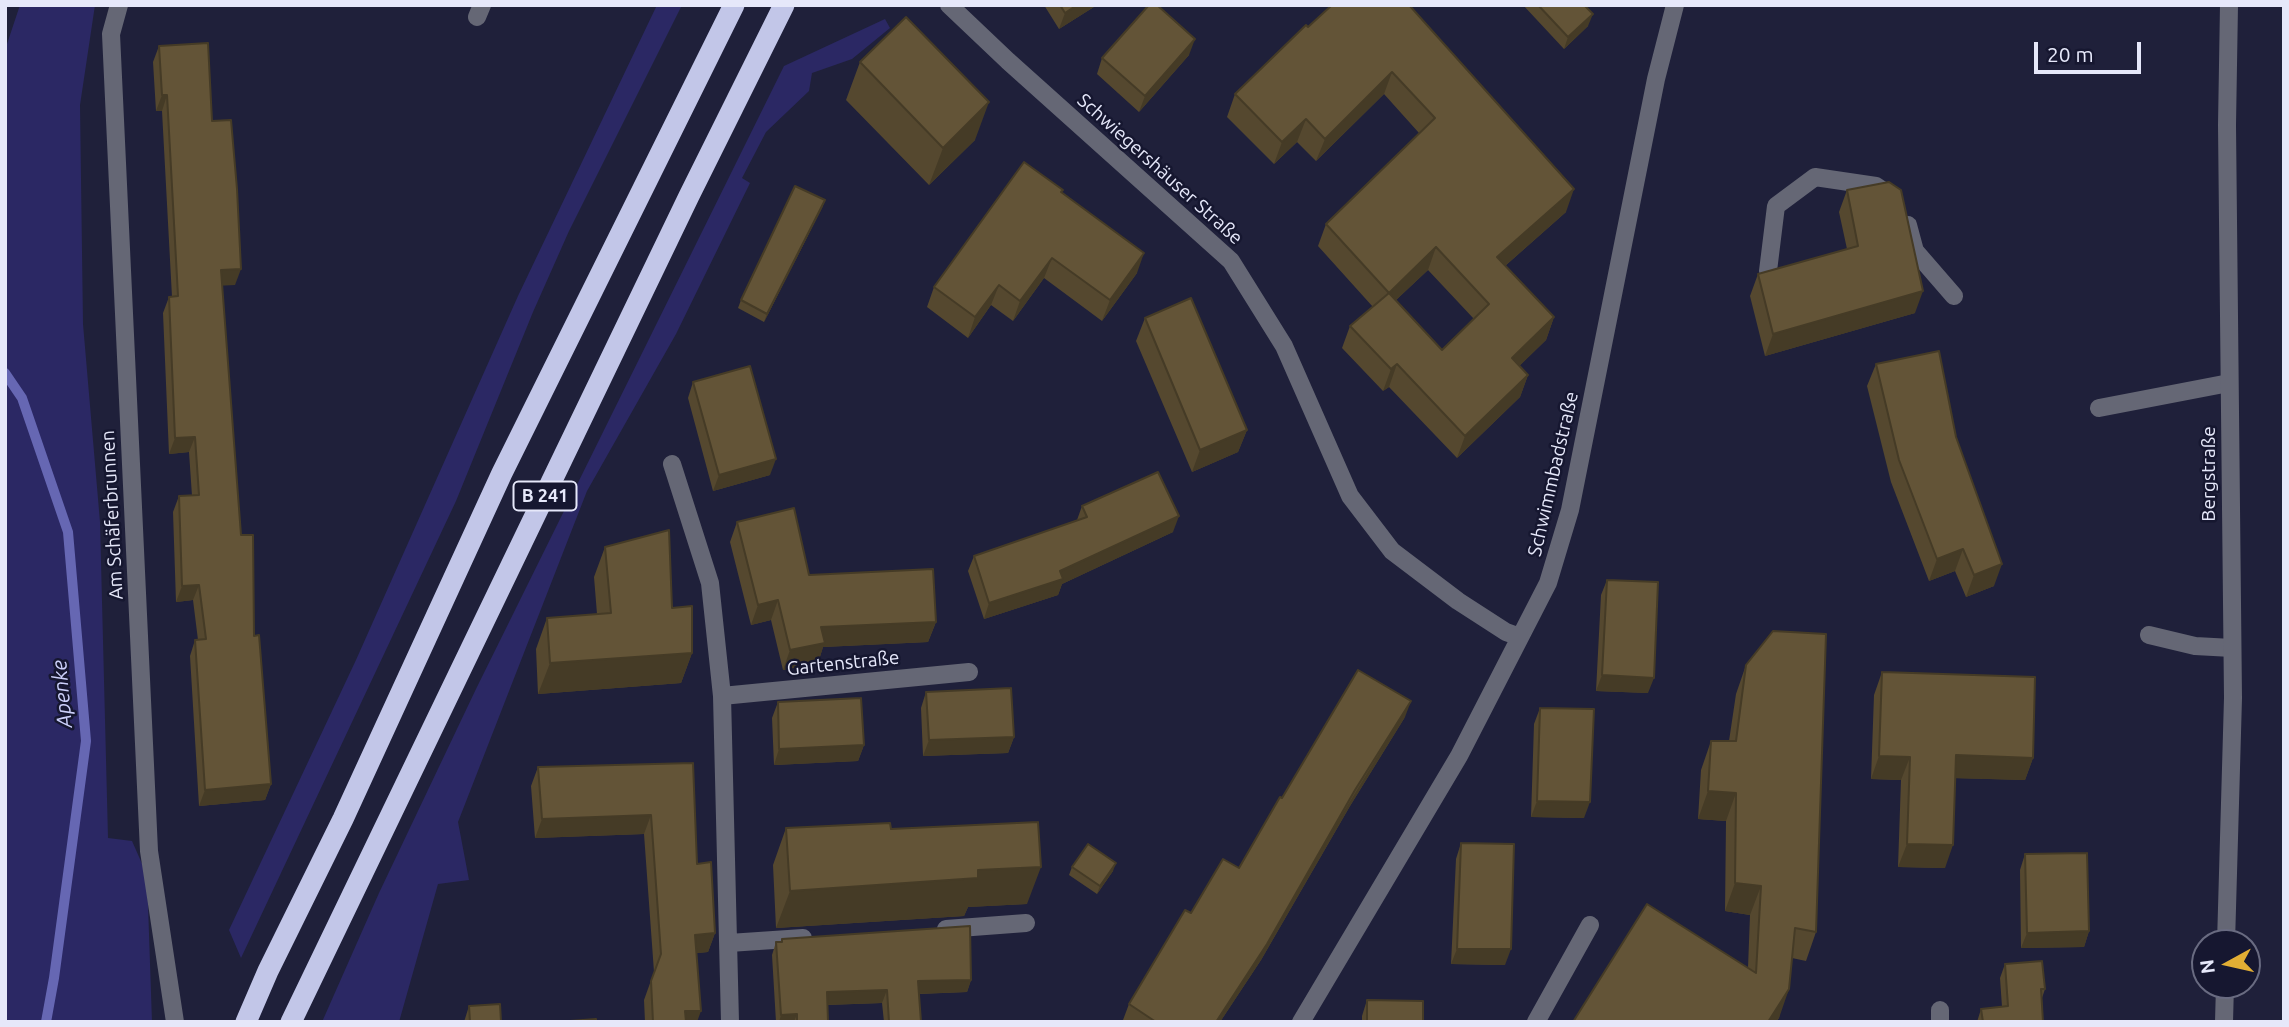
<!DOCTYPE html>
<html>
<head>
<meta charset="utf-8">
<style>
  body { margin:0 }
  #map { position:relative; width:2289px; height:1027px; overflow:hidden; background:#1f203a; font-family:Ubuntu,sans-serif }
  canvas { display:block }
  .frame { position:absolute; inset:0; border:7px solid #e6e8fa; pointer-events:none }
  .north { position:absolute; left:2191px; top:929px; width:70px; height:70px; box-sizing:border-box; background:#161730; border:2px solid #696b81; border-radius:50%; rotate:262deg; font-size:19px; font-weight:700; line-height:28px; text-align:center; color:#e6e8fa }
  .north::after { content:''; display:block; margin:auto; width:24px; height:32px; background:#e2ae34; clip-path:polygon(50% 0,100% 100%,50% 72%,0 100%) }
  .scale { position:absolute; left:2034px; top:42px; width:107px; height:32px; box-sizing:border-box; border:4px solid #e6e8fa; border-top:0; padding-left:9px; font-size:21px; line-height:24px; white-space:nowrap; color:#e6e8fa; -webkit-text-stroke:5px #161730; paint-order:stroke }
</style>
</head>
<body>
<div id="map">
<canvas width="2289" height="1027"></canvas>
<div class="frame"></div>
<div class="north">N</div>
<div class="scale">20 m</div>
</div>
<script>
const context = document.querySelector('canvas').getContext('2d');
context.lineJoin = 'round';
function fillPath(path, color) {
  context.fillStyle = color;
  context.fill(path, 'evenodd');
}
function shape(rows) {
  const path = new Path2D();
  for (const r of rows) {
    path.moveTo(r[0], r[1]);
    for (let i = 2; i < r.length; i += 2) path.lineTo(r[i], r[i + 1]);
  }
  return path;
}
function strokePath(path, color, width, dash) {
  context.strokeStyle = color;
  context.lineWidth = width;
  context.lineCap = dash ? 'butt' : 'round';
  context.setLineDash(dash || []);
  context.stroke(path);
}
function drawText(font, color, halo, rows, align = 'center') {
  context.font = font + ' Ubuntu,sans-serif';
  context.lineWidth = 5;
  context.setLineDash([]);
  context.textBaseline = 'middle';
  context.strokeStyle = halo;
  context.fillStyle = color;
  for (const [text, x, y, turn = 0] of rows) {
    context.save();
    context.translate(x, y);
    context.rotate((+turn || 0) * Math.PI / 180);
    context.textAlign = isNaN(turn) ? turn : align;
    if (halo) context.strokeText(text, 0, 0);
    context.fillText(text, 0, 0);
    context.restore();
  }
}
fillPath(shape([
  [20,5,95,5,80,105,83,324,100,522,108,838,132,841,147,875,152,1022,5,1022,5,50],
  [657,5,682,5,569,231,533,312,456,501,241,958,229,930,356,660,518,296],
  [885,19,890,28,852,59,812,73,809,91,766,132,742,178,750,183,676,334,587,491,458,822,469,880,438,884,399,1022,322,1022,379,893,476,689,784,66]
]), '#2b2864');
strokePath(shape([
  [5,373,22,398,68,532,86,741,54,978,46,1022]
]), '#6667b3', 10);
strokePath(shape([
  [1908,225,1915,251,1954,296],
  [1768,271,1776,206,1815,177,1876,186,1891,196],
  [2099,408,2229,383],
  [2149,635,2195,646,2232,648],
  [1940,1010,1940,1022],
  [1536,1022,1590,925]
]), '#656775', 18);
strokePath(shape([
  [119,5,111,34,149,851,175,1022],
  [949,5,1008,61,1231,261,1284,346,1350,496,1392,551,1458,601,1506,632,1520,637],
  [477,17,482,5],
  [672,464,710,583,722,696,730,1022],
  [722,696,969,672],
  [946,929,1026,923],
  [729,943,803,938],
  [2226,943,2233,698,2227,125,2229,5],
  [1301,1022,1459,756,1548,583,1570,510,1656,79,1675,5],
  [2224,1022,2225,985]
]), '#656775', 18);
strokePath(shape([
  [246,1022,268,971,343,819,502,473,734,5],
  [291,1022,689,196,784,5]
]), '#c2c6e8', 21);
fillPath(shape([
  [1044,5,1097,5,1059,29],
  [1332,5,1566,212,1505,266,1554,317,1546,340,1519,366,1528,375,1520,397,1457,458,1389,387,1383,391,1342,348,1350,326,1373,307,1318,246,1326,224,1419,133,1384,94,1316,161,1297,142,1274,164,1227,117,1235,94],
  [1428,270,1474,319,1442,350,1396,300],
  [1523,5,1584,5,1588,26,1564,49],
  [159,46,212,121,235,285,222,285,241,535,254,636,271,784,265,800,199,806,190,656,195,640,198,640,193,600,176,602,173,512,179,496,192,496,189,452,169,454,163,313,169,297,172,297,162,111,156,111,153,62],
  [1189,55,1139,112,1097,74,1102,58],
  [860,62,975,140,929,185,846,100],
  [1063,190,1061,193,1137,273,1102,321,1044,278,1013,321,991,305,968,338,927,307,934,287],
  [1847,190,1915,313,1765,356,1750,296,1758,274,1847,249,1839,212],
  [825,200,822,208,764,322,738,308,741,300],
  [1145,318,1247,430,1238,452,1192,472,1136,341],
  [1876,364,1956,437,1994,586,1966,597,1955,571,1929,581,1891,482,1867,386],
  [693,382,770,475,713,491,688,398],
  [1082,506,1173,532,1062,584,1058,595,984,619,968,571,974,556,1077,520],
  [737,522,809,575,936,622,928,642,823,647,818,663,783,670,771,620,751,625,730,542],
  [605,547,672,608,692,653,681,683,538,694,536,649,547,618,597,614,594,577],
  [1607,580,1648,693,1596,691,1601,595],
  [1746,665,1816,932,1806,961,1792,958,1779,1018,1776,1022,1573,1022,1748,968,1750,915,1725,911,1726,821,1698,819,1701,770,1711,741,1729,741,1736,694],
  [1882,672,2033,758,2025,780,1955,778,1945,868,1898,867,1901,780,1871,779,1874,695],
  [926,692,1014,737,1008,753,923,756,921,708],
  [778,702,864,745,858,761,774,765,772,718],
  [1540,708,1584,818,1531,817,1534,724],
  [1405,717,1350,806,1261,960,1220,1022,1126,1022,1123,1020,1129,1004,1191,913,1239,868,1282,798],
  [693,763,697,864,715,933,708,952,697,953,697,1022,645,1022,644,1000,654,972,644,834,535,838,531,786,538,767],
  [786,828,891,829,1027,904,968,907,964,916,776,928,773,865],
  [1461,843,1505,965,1451,964,1456,859],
  [2025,854,2089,931,2084,947,2021,948,2020,870],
  [1072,867,1113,871,1097,894,1069,875],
  [782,939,971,980,967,992,919,994,921,1022,884,1022,882,1003,827,1005,828,1022,776,1022,772,955,776,942,781,942],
  [2005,964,2045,989,2042,998,2043,1022,1977,1022,1981,1009,2002,1007,2000,978],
  [1367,1000,1423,1022,1362,1022,1362,1016],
  [469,1006,470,1022,464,1022]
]), '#55482f');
fillPath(shape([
  [1077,5,1097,5,1059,29,1065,13],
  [1593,14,1588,26,1564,49,1568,37],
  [1195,39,1189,55,1139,112,1145,96],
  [1392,72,1384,94,1316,161,1325,139],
  [162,95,167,95,162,111,156,111],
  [989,102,975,140,929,185,943,148],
  [1306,119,1297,142,1274,164,1282,142],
  [1574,189,1566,212,1489,280,1497,257],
  [825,200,822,208,764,322,767,314],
  [1436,247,1428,270,1380,315,1389,293],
  [1144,253,1137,273,1102,321,1110,300],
  [1052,258,1044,278,1013,321,1020,301],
  [241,269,235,285,215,286,221,270],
  [999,285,991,305,968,338,975,317],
  [1923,291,1915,313,1765,356,1773,334],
  [1554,317,1546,340,1504,381,1512,358],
  [1397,364,1389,387,1383,391,1391,369],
  [1528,375,1520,397,1457,458,1465,436],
  [1247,430,1238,452,1192,472,1200,450],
  [195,437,189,452,169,454,175,438],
  [776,459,770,475,713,491,719,475],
  [1179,516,1173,532,1062,584,1058,595,984,619,989,603],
  [1963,549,1955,571,1929,581,1937,559],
  [2002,564,1994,586,1966,597,1974,575],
  [199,585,193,600,176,602,182,586],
  [778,600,771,620,751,625,758,605],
  [936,622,928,642,823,647,818,663,783,670,790,650,821,627],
  [692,653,681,683,538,694,550,663],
  [1602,675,1654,678,1648,693,1596,691],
  [1411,701,1405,717,1350,806,1261,960,1220,1022,1216,1022],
  [1014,737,1008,753,923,756,929,740],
  [864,745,858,761,774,765,779,749],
  [1956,755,2033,758,2025,780,1948,778],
  [1879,756,1910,757,1901,780,1871,779],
  [271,784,265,800,199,806,205,790],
  [1708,791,1736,793,1726,821,1698,819],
  [1537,801,1590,802,1584,818,1531,817],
  [651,815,644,834,535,838,542,819],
  [1907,844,1953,845,1945,868,1898,867],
  [1116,863,1113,871,1097,894,1100,886],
  [1041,867,1027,904,968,907,964,916,776,928,790,891,978,870],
  [1735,883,1761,886,1750,915,1725,911],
  [2089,931,2084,947,2021,948,2027,933],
  [715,933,708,952,689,954,695,935],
  [1457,949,1511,949,1505,965,1451,964],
  [971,980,967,992,913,994,918,981],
  [1789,989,1779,1018,1776,1022,1768,1022],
  [887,990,882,1003,822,1005,827,992],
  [685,1011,701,1011,697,1022,682,1022],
  [797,1014,794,1022,779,1022,781,1015]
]), '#453b26');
const building = shape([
  [1060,5,1077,5,1065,13,1060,5],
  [1149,5,1157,5,1195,39,1145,96,1102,58,1149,5],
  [1332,5,1409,5,1574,189,1497,257,1554,317,1512,358,1528,375,1465,436,1397,364,1391,369,1350,326,1389,293,1326,224,1435,118,1392,72,1325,139,1306,119,1282,142,1235,94,1306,25,1308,27,1332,5],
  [1436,247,1489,304,1442,350,1389,293,1436,247],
  [1538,5,1584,5,1593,14,1568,37,1538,5],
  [906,17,989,102,943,148,860,62,906,17],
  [208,43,212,121,231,120,237,189,241,269,221,270,241,535,253,535,254,636,259,635,271,784,205,790,195,640,206,639,199,585,182,586,179,496,199,495,195,437,175,438,169,297,178,296,167,95,162,95,159,46,208,43],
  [1024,162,1063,190,1061,192,1144,253,1110,300,1052,258,1020,301,999,285,975,317,934,287,1024,162],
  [1889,182,1901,190,1923,291,1773,334,1758,274,1858,246,1847,190,1889,182],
  [795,186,825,200,767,314,741,300,795,186],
  [1191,298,1247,430,1200,450,1145,318,1191,298],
  [1939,351,1956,437,2002,564,1974,575,1963,549,1937,559,1899,460,1876,364,1939,351],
  [750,366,776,459,719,475,693,382,750,366],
  [1158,472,1179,516,1060,571,1063,579,989,603,974,556,1087,517,1082,506,1158,472],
  [794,508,809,575,933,569,936,622,821,627,825,643,790,650,778,600,758,605,737,522,794,508],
  [669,530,672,608,692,606,692,653,550,663,547,618,611,613,605,547,669,530],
  [1607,580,1658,582,1654,678,1602,675,1607,580],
  [1773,631,1826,634,1816,932,1795,928,1789,989,1768,1022,1573,1022,1647,904,1756,973,1761,886,1735,883,1736,793,1708,791,1711,741,1736,741,1746,665,1773,631],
  [1358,670,1411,701,1355,790,1267,944,1216,1022,1156,1022,1129,1004,1185,910,1191,913,1223,859,1239,868,1280,797,1282,798,1358,670],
  [1882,672,2035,677,2033,758,1956,755,1953,845,1907,844,1910,757,1879,756,1882,672],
  [1011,688,1014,737,929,740,926,692,1011,688],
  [861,698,864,745,779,749,778,702,861,698],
  [1540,708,1594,709,1590,802,1537,801,1540,708],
  [693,763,697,864,711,862,715,933,695,935,701,1011,685,1011,686,1022,653,1022,651,981,661,954,651,815,542,819,538,767,693,763],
  [1038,822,1041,867,978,870,978,878,790,891,786,828,890,823,891,829,1038,822],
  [1461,843,1514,844,1511,949,1457,949,1461,843],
  [1088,844,1116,863,1100,886,1072,867,1088,844],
  [2087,853,2089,931,2027,933,2025,854,2087,853],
  [970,926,971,980,918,981,921,1022,889,1022,887,990,827,992,828,1022,797,1022,797,1014,781,1015,776,942,782,942,782,939,970,926],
  [2042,961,2045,989,2041,989,2043,1022,1983,1022,1981,1009,2008,1006,2005,964,2042,961],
  [1367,1000,1423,1001,1423,1022,1367,1022,1367,1000],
  [500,1004,501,1022,470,1022,469,1006,500,1004],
  [596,1019,596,1022,557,1022,596,1019]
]);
fillPath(building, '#635437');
strokePath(building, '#453b26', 2);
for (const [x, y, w] of [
  [545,496,63]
]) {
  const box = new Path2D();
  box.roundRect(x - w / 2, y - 14.5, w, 29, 5);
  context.fillStyle = '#161730';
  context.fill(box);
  strokePath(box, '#e6e8fa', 2);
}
drawText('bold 18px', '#e6e8fa', null, [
  ["B 241",545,496]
]);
drawText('19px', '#e6e8fa', '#161730', [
  ["Schwiegershäuser Straße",1160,169,42],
  ["Schwimmbadstraße",1553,474,-77],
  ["Bergstraße",2209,474,-90],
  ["Am Schäferbrunnen",112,515,-93],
  ["Gartenstraße",843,663,-6]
]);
drawText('italic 21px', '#ccd0fa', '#161730', [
  ["Apenke",62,694,-95]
]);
</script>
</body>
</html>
